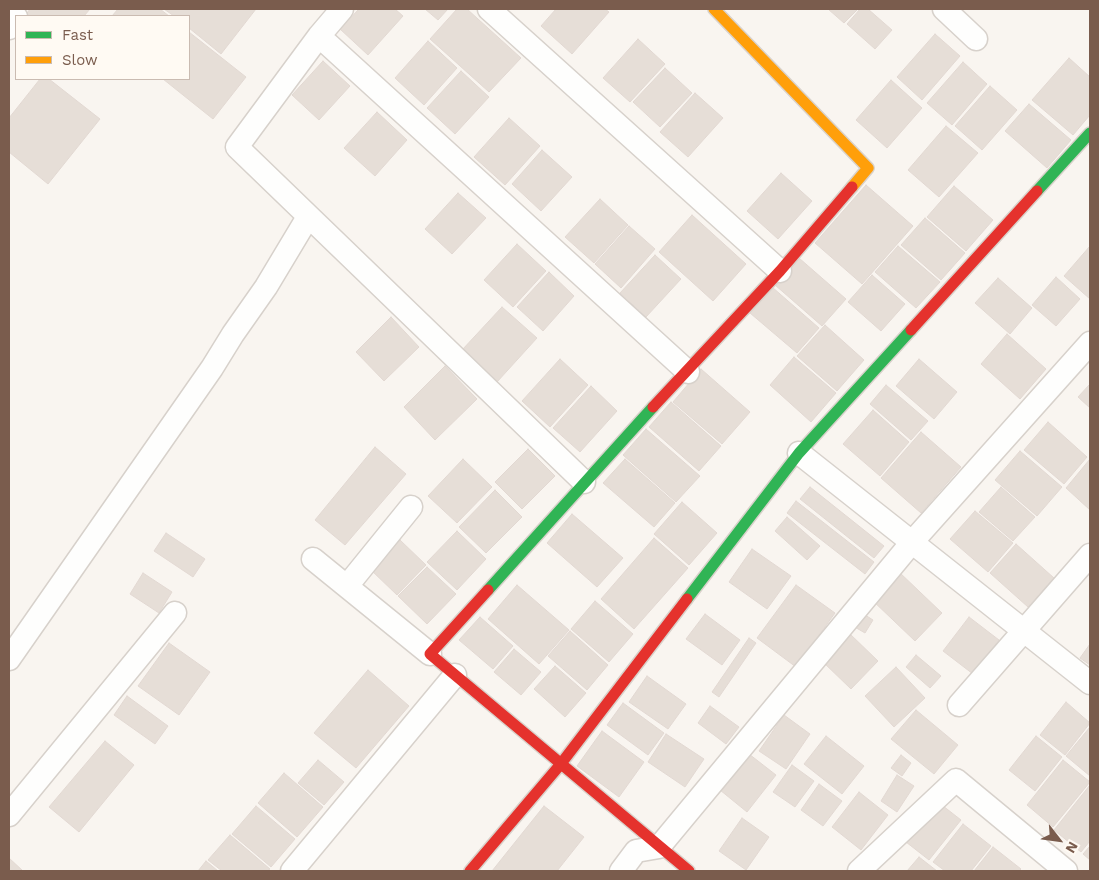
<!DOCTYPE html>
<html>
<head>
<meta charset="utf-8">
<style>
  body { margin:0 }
  #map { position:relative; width:1099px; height:880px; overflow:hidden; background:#f9f5f0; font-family:"Work Sans",sans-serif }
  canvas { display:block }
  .frame { position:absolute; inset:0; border:10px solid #7a5c4d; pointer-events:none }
  .legend { position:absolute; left:15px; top:15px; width:175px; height:65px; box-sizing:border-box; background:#fffaf3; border:1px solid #cabbb1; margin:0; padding:6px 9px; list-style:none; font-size:15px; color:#7a5c4d }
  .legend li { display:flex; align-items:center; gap:10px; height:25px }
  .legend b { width:25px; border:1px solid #cabbb1 }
  .north { position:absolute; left:1034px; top:815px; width:50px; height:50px; -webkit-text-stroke:4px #fffaf3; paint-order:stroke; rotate:120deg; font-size:14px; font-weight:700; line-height:20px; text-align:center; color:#7a5c4d }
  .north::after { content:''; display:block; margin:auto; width:18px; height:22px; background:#7a5c4d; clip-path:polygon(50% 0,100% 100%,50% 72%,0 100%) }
</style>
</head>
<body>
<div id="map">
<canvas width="1099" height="880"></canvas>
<div class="frame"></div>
<ul class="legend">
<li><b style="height:6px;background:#30b455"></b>Fast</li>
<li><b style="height:6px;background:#ff9f0a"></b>Slow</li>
</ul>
<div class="north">N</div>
</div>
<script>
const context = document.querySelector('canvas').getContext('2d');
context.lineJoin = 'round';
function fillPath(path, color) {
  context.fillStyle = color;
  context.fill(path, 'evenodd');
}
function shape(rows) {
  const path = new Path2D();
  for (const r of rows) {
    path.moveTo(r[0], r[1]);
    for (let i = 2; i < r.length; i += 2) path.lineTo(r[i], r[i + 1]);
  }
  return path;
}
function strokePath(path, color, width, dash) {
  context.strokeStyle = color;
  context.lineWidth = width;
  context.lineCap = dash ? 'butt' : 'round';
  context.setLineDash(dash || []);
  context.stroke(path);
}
const building = shape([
  [30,9,90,9,84,16,25,16,30,9],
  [118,9,160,9,169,16,112,16,118,9],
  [164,9,256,9,221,54,189,28,189,16,174,16,164,9],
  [359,9,395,9,403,16,368,55,340,29,359,9],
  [425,9,448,9,438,20,425,9],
  [457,9,467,9,521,58,489,92,430,39,457,9],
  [556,9,605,9,609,12,572,54,541,26,556,9],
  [828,9,858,9,844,23,828,9],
  [860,9,868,9,892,30,875,49,847,24,860,9],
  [189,32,246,77,213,119,163,79,189,79,189,32],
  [935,34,960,56,922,100,897,77,935,34],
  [638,39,665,64,630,102,603,78,638,39],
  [428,41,457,68,424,105,395,78,428,41],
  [1069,58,1090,77,1090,115,1073,135,1032,100,1069,58],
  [323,61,350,86,319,120,292,95,323,61],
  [963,62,987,84,952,125,927,103,963,62],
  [665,68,692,93,660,127,633,102,665,68],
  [461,71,489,97,455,134,427,108,461,71],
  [40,79,49,79,100,119,48,184,9,152,9,118,40,79],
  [891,80,922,108,887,148,856,120,891,80],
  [990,86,1017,110,982,150,955,126,990,86],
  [695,93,723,118,688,157,660,132,695,93],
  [1029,104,1071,140,1047,168,1005,131,1029,104],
  [377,112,407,140,375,176,344,148,377,112],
  [509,118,540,146,505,185,474,157,509,118],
  [946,126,978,153,939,197,908,170,946,126],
  [542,150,572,177,541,211,512,184,542,150],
  [781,173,812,201,778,239,747,211,781,173],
  [866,185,913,226,862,284,815,243,866,185],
  [954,186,993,220,966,251,927,217,954,186],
  [458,193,486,218,452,254,425,229,458,193],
  [600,199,628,225,594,263,565,237,600,199],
  [692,215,746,264,713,301,659,252,692,215],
  [925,218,965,253,941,280,901,245,925,218],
  [629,226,655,249,621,288,595,264,629,226],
  [517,244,546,271,513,307,484,280,517,244],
  [898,246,940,282,916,308,875,272,898,246],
  [1090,246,1090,299,1064,276,1090,246],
  [655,255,681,279,646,317,620,293,655,255],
  [799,258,846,299,822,326,775,285,799,258],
  [549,272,574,296,543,331,517,307,549,272],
  [872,275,905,304,881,331,848,302,872,275],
  [1056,277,1080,299,1056,326,1032,305,1056,277],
  [998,278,1032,308,1010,334,975,303,998,278],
  [772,287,819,328,797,353,750,313,772,287],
  [502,307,537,338,497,382,462,350,502,307],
  [391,317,419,347,384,381,356,352,391,317],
  [825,325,864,360,837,391,797,356,825,325],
  [1007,334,1046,369,1020,399,981,364,1007,334],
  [794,357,836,393,811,422,770,385,794,357],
  [560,359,588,385,550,427,522,401,560,359],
  [919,359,957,392,934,419,896,386,919,359],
  [445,366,477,399,435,440,404,407,445,366],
  [701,369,750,412,722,444,673,402,701,369],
  [1090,384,1090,408,1078,397,1090,384],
  [886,385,928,421,911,440,870,404,886,385],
  [591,386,617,411,580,452,553,428,591,386],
  [671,402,721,446,699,471,649,427,671,402],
  [873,410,909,442,880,476,843,444,873,410],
  [1048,422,1087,457,1064,484,1024,450,1048,422],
  [646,429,700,476,676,502,623,455,646,429],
  [921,432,961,467,921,513,881,478,921,432],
  [375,447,406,474,345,545,315,520,375,447],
  [528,449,555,476,522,509,495,482,528,449],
  [1020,451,1062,487,1037,516,995,480,1020,451],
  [463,459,492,487,457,523,428,496,463,459],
  [625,459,675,503,654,527,603,483,625,459],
  [1090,459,1090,510,1066,488,1090,459],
  [810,487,884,546,874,558,800,499,810,487],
  [1001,487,1035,517,1013,541,979,512,1001,487],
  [495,490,522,517,486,553,459,527,495,490],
  [796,501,874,562,865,574,787,513,796,501],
  [682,502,717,533,689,565,654,534,682,502],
  [975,511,1013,543,988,572,950,539,975,511],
  [572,514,623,558,597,587,547,543,572,514],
  [787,517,820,546,807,560,775,531,787,517],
  [457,531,486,559,457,590,427,562,457,531],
  [166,533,205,559,193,577,154,551,166,533],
  [654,538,688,568,634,629,601,599,654,538],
  [400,540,426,565,397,595,371,570,400,540],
  [1016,544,1054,578,1028,607,990,573,1016,544],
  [752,549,791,576,767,609,729,582,752,549],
  [427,567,456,594,427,624,398,596,427,567],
  [898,571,942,613,915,641,871,599,898,571],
  [143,573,172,592,159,613,130,594,143,573],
  [517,585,569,630,539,664,488,619,517,585],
  [796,585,835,613,796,667,757,638,796,585],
  [595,601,633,634,609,662,571,629,595,601],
  [862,613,873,620,865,633,853,626,862,613],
  [705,614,740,640,722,665,686,639,705,614],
  [480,617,513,646,493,669,459,640,480,617],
  [969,617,999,640,973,674,943,651,969,617],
  [570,631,608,665,587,690,548,656,570,631],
  [849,633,878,661,851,689,822,661,849,633],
  [749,638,756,643,719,697,712,692,749,638],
  [169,643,210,672,179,715,138,686,169,643],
  [1090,644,1090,665,1080,658,1090,644],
  [514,649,541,672,521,695,494,672,514,649],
  [916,655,941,676,930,688,906,667,916,655],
  [555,666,586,693,565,717,534,689,555,666],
  [896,667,925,698,894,727,865,696,896,667],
  [368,670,409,706,356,768,314,733,368,670],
  [647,676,686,704,668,729,629,702,647,676],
  [127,696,168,726,155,744,114,715,127,696],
  [1066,702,1090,723,1065,755,1040,735,1066,702],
  [623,703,664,733,648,755,607,725,623,703],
  [710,706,739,727,726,744,698,723,710,706],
  [916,710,958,745,934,774,891,739,916,710],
  [784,715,810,734,786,769,759,751,784,715],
  [1090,727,1090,776,1066,756,1090,727],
  [602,731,644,762,619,797,577,766,602,731],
  [666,734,704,759,685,787,648,762,666,734],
  [826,736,864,766,842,794,804,764,826,736],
  [1036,736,1062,757,1035,791,1009,770,1036,736],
  [105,741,134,765,79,832,49,807,105,741],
  [749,754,776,775,747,812,720,790,749,754],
  [901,755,911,763,902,776,891,768,901,755],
  [318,760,344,782,324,805,298,783,318,760],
  [1063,760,1090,782,1053,827,1027,805,1063,760],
  [792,765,814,781,795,807,773,792,792,765],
  [284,773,323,807,297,837,258,803,284,773],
  [897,775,914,786,897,812,881,801,897,775],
  [819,784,842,801,823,826,801,810,819,784],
  [1090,785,1090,841,1081,852,1054,830,1090,785],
  [859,792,888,815,861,850,832,827,859,792],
  [938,802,961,820,929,860,906,842,938,802],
  [256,806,295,839,271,867,232,834,256,806],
  [544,806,584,837,557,871,492,871,544,806],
  [742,818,769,837,746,870,719,851,742,818],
  [963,824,991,846,971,871,945,871,933,862,963,824],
  [230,835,270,869,267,871,222,871,208,860,230,835],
  [1090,846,1090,860,1083,854,1090,846],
  [993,847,1021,869,1019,871,974,871,993,847],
  [919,857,937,871,907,871,919,857],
  [9,858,23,871,9,871,9,858],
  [206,861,218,871,198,871,206,861]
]);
fillPath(building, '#e6ded7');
strokePath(building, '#e2d8d2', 1);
const street = shape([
  [342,9,319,36,237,147,584,482],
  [489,9,780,271],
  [944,9,976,39],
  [9,28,16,17],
  [319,36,688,372],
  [799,453,1090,683],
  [313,559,430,654],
  [347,586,411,507],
  [9,659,212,368,233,334,266,287,308,217],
  [959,705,1090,555],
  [9,815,175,613],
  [292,871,455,675],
  [621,871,636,851,659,847,913,541,1090,343],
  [859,871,956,780,1066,871]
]);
const fast = shape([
  [1037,191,1090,133],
  [488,590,653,407],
  [687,599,799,453,911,330]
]);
const slow = shape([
  [714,9,868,168,852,187]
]);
const jam = shape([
  [911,330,1037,191],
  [653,407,780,271,852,187],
  [488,590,430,654,689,871],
  [470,871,560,765,687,599]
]);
strokePath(street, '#d7d1cb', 25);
strokePath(fast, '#d9d2cb', 14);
strokePath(slow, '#d9d2cb', 14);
strokePath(jam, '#d9d2cb', 14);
strokePath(street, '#fefefd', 22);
strokePath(fast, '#30b455', 11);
strokePath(slow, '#ff9f0a', 11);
strokePath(jam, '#e5322d', 11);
</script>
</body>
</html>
